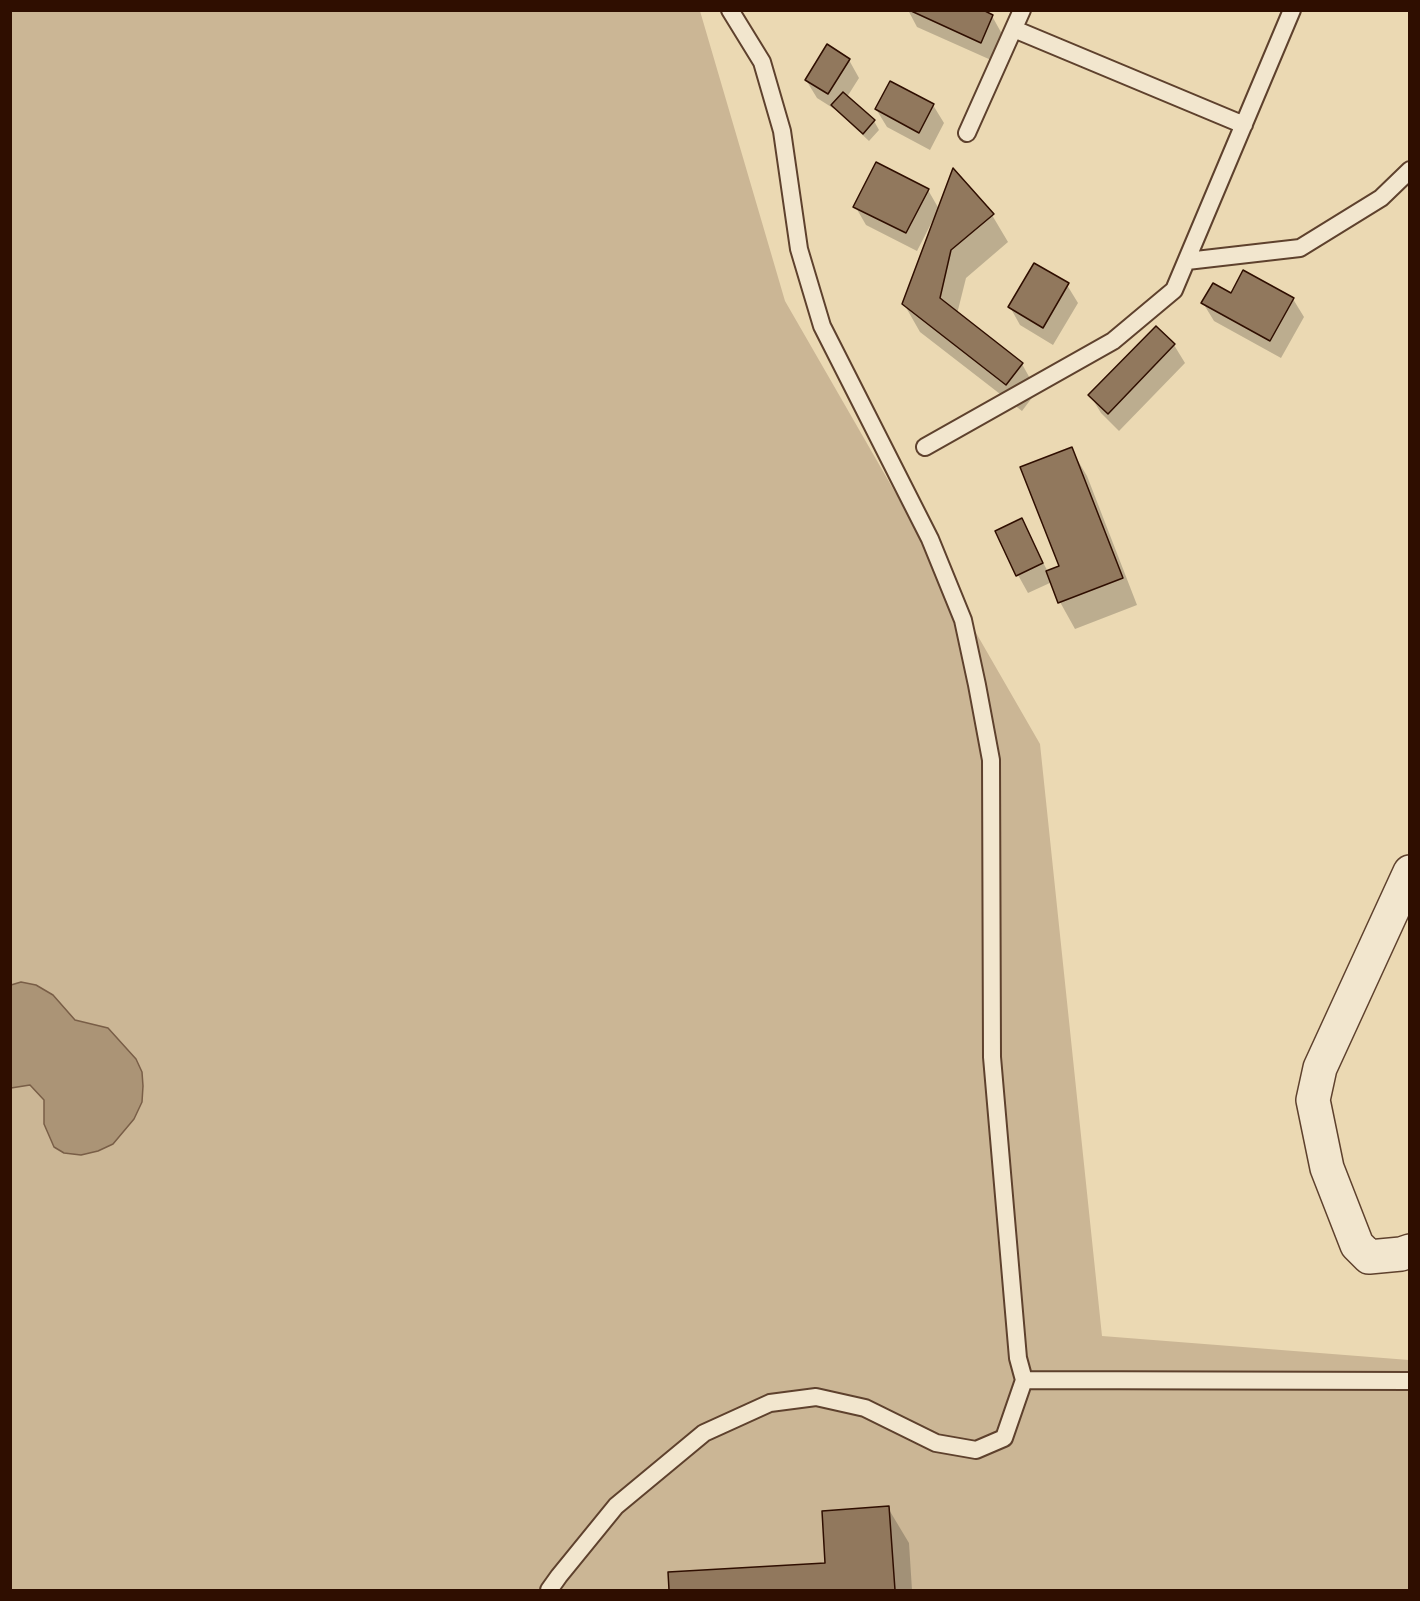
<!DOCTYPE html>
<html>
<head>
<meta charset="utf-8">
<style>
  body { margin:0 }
  #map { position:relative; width:1420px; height:1601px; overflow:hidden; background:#ebd9b3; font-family:"IM FELL DW Pica",serif }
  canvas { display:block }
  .frame { position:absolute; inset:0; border:12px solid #2f0e00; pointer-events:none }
</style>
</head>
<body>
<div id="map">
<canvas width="1420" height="1601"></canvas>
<div class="frame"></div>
</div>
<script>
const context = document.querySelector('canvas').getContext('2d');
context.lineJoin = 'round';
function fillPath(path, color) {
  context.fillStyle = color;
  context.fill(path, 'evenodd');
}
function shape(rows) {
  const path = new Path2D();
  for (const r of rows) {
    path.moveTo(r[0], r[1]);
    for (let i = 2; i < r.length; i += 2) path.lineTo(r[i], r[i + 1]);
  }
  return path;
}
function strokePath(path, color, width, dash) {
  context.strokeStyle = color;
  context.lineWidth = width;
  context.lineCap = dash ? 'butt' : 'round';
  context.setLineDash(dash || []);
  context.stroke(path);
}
fillPath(shape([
  [11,11,700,11,785,301,1040,744,1102,1336,1409,1360,1409,1590,11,1590]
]), '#cbb695');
const water = shape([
  [21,982,36,985,53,995,75,1020,108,1028,136,1059,142,1072,143,1086,142,1102,134,1119,113,1144,98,1151,81,1155,64,1153,54,1147,44,1124,44,1100,30,1085,11,1088,11,985,21,982]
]);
fillPath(water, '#ab9476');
strokePath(water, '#795e47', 1.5);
fillPath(shape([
  [908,10,980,10,992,16,1002,34,991,60,917,27],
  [849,60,859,78,847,97,874,121,879,130,869,141,836,110,817,98,806,80],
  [933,105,944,123,930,150,887,127,876,109],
  [928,190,939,209,992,215,1008,242,966,278,957,314,1022,364,1037,391,1022,411,920,332,904,304,937,217,935,216,917,251,866,225,855,206],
  [1067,285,1078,303,1053,345,1020,325,1010,307],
  [1231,295,1293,299,1304,317,1281,358,1214,321,1203,303],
  [1156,328,1174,345,1185,363,1119,431,1101,413,1090,395],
  [1071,449,1087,476,1137,605,1075,629,1060,602,1052,582,1028,593,1018,575,1021,520,1048,572,1061,567],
  [888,1508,909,1543,912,1590,671,1590,670,1574,827,1564]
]), '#0003');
const building = shape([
  [909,10,983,10,993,15,981,43,909,10],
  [827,44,850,59,828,94,805,80,827,44],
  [890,81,934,104,919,133,875,109,890,81],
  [843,92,875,120,863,134,831,105,843,92],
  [876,162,929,189,906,233,853,207,876,162],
  [953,168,994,214,951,250,940,298,1023,363,1006,385,902,304,953,168],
  [1034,263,1069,283,1043,328,1008,307,1034,263],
  [1243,270,1294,298,1270,341,1201,303,1213,283,1231,293,1243,270],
  [1156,326,1175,344,1108,414,1088,395,1156,326],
  [1072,447,1123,578,1058,603,1046,571,1059,566,1020,467,1072,447],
  [1022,518,1043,563,1016,576,995,531,1022,518],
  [889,1506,895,1590,669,1590,668,1572,825,1563,822,1511,889,1506]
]);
fillPath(building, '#91785d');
strokePath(building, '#2f0e00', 1.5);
const lane = shape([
  [1014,29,1244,125],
  [967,133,1022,10],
  [1187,261,1300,248,1381,198,1410,170],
  [925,447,1113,341,1174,290,1292,10],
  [1024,1380,1410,1381],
  [549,1590,559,1576,616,1506,704,1433,770,1403,816,1397,865,1408,936,1443,976,1450,1004,1438,1024,1380,1018,1358,992,1057,991,760,977,685,963,620,930,539,822,326,799,249,782,131,762,62,730,10]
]);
const street = shape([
  [1410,872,1320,1068,1313,1100,1327,1168,1357,1245,1369,1257,1401,1254,1410,1251]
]);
strokePath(lane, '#5e412d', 20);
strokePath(street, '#5e412d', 36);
strokePath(lane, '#f2e6ce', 16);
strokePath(street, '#f2e6ce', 33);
</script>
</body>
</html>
